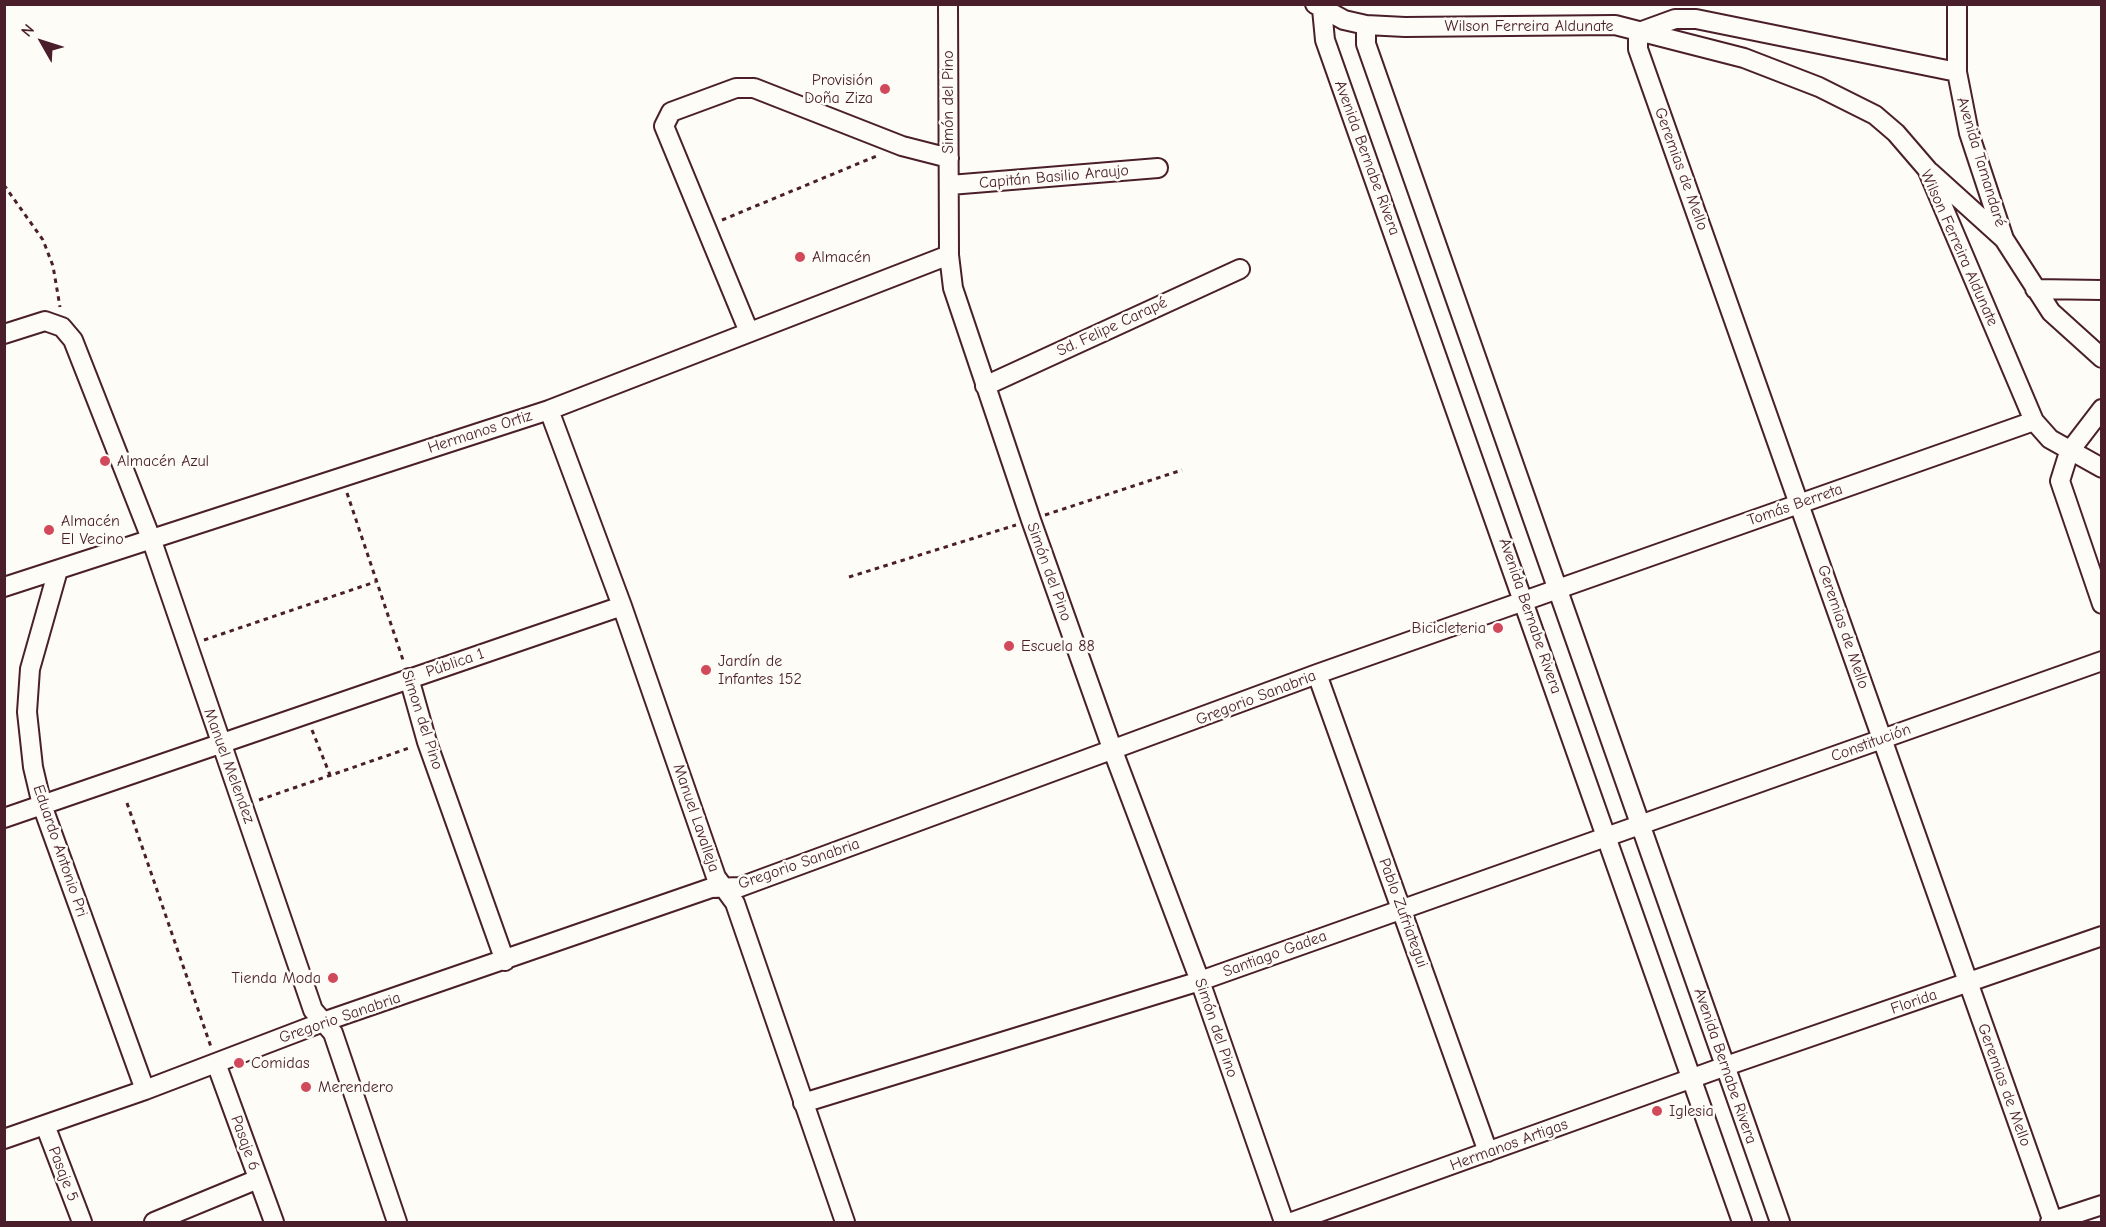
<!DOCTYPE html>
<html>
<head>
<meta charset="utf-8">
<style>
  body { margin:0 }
  #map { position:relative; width:2106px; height:1227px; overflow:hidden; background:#fdfcf7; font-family:"Comic Neue",sans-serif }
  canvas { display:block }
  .frame { position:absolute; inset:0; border:6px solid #4a1f2b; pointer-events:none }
  .north { position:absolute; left:12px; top:12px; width:60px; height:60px; -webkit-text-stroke:4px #fdfcf7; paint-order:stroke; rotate:309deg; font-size:16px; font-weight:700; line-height:24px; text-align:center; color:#4a1f2b }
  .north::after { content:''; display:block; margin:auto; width:21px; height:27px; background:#4a1f2b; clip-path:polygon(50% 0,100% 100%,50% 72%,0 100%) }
</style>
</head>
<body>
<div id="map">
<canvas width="2106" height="1227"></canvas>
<div class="frame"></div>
<div class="north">N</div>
</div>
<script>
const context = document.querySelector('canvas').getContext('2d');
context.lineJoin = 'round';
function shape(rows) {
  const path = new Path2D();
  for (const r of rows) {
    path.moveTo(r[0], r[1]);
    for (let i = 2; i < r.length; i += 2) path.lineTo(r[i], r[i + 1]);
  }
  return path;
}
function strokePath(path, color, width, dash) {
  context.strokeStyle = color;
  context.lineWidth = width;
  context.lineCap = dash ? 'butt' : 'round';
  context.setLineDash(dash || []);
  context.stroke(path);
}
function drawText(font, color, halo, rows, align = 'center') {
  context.font = font + ' "Comic Neue",sans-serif';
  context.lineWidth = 5;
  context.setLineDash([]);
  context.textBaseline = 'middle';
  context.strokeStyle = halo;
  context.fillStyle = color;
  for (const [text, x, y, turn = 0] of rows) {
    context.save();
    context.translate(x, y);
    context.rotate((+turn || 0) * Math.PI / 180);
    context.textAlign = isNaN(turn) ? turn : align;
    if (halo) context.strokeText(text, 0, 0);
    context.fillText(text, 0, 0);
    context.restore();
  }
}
const minor = shape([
  [948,4,949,255,953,288,1031,520,1113,751,1200,981,1284,1222],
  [1315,4,1344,20,1366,25,1405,27,1615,25,1744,58,1819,87,1875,115,1896,133,1927,169,2034,421,2050,439,2102,468],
  [1322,9,1325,40,1742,1222],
  [1366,25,1366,44,1780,1222],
  [1642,31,1638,39,1638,49,2053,1222],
  [1642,31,1675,19,1696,19,1957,72,1969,133,2004,239,2051,312,2102,358],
  [1957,72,1957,4],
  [1930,172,2003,238],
  [950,185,1158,168],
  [2035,289,2102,290],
  [749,332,664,126,671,112,736,88,754,88,902,146,949,158],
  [4,334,45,321,62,327,73,340,152,541,313,1010,333,1033,397,1222],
  [985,386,1240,269],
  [2102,409,2069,452,2060,481,2102,604],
  [549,410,622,606,716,877,735,903,845,1222],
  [58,570,30,669,27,712,33,767,42,805,145,1090],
  [4,587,549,410,949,255],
  [1317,674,1488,1152],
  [409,678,427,742,505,961],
  [4,818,622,606],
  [216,1063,274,1222],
  [803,1103,1200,981,2102,661],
  [45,1125,82,1222],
  [4,1139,145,1090,323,1022,711,888,740,887,1317,674,2034,421],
  [154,1222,258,1179],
  [1292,1222,1726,1066,2102,936],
  [2050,1222,2102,1205]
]);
strokePath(minor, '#4a1f2b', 22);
strokePath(shape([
  [4,185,43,240,53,266,60,307],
  [722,220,879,155],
  [347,493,404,663],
  [1045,515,1182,470],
  [849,577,1016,525],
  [204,640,375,582],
  [312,730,330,775],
  [259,800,412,747],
  [127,803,211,1047]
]), '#4a1f2b', 3, [4.5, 4.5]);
strokePath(minor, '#fdfcf7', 18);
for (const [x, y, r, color] of [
  [885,89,6,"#d1495b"],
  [800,257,6,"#d1495b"],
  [105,461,6,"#d1495b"],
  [49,530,6,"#d1495b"],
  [1498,628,6,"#d1495b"],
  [1009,646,6,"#d1495b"],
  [706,670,6,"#d1495b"],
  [333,978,6,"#d1495b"],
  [239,1063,6,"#d1495b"],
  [306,1087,6,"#d1495b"],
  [1657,1111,6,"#d1495b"]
]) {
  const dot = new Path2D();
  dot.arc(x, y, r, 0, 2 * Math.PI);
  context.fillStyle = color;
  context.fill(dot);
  strokePath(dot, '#fdfcf7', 2);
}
drawText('16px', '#4a1f2b', '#fdfcf7', [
  ["Wilson Ferreira Aldunate",1529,26],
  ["Simón del Pino",948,102,-90],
  ["Avenida Bernabe Rivera",1367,158,70],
  ["Avenida Tamandaré",1981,162,73],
  ["Geremias de Mello",1681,169,70],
  ["Capitán Basilio Araujo",1054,177,-5],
  ["Wilson Ferreira Aldunate",1959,248,66],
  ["Sd. Felipe Carapé",1112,327,-25],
  ["Hermanos Ortiz",480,432,-18],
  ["Tomás Berreta",1795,505,-19],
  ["Simón del Pino",1049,572,70],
  ["Avenida Bernabe Rivera",1530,616,71],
  ["Geremias de Mello",1843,627,71],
  ["Pública 1",455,663,-19],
  ["Gregorio Sanabria",1256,698,-21],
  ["Simon del Pino",422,720,72],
  ["Constitución",1871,743,-20],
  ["Manuel Melendez",229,766,70],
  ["Manuel Lavalleja",696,818,71],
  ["Eduardo Antonio Pri",60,851,71],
  ["Gregorio Sanabria",799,864,-19],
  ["Pablo Zufriategui",1403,913,70],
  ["Santiago Gadea",1275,954,-20],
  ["Florida",1914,1002,-19],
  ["Gregorio Sanabria",340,1018,-19],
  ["Simón del Pino",1216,1028,71],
  ["Avenida Bernabe Rivera",1725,1066,71],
  ["Geremias de Mello",2004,1085,70],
  ["Pasaje 6",245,1143,70],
  ["Hermanos Artigas",1509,1145,-20],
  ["Pasaje 5",63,1174,69]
]);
drawText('16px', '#4a1f2b', '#fdfcf7', [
  ["Provisión",873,80,"right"],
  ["Doña Ziza",873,98,"right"],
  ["Almacén",812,257],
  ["Almacén Azul",117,461],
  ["Almacén",61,521],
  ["El Vecino",61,539],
  ["Bicicleteria",1486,628,"right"],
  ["Escuela 88",1021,646],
  ["Jardín de",718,661],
  ["Infantes 152",718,679],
  ["Tienda Moda",321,978,"right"],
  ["Comidas",251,1063],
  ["Merendero",318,1087],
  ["Iglesia",1669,1111]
], 'left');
</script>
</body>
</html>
